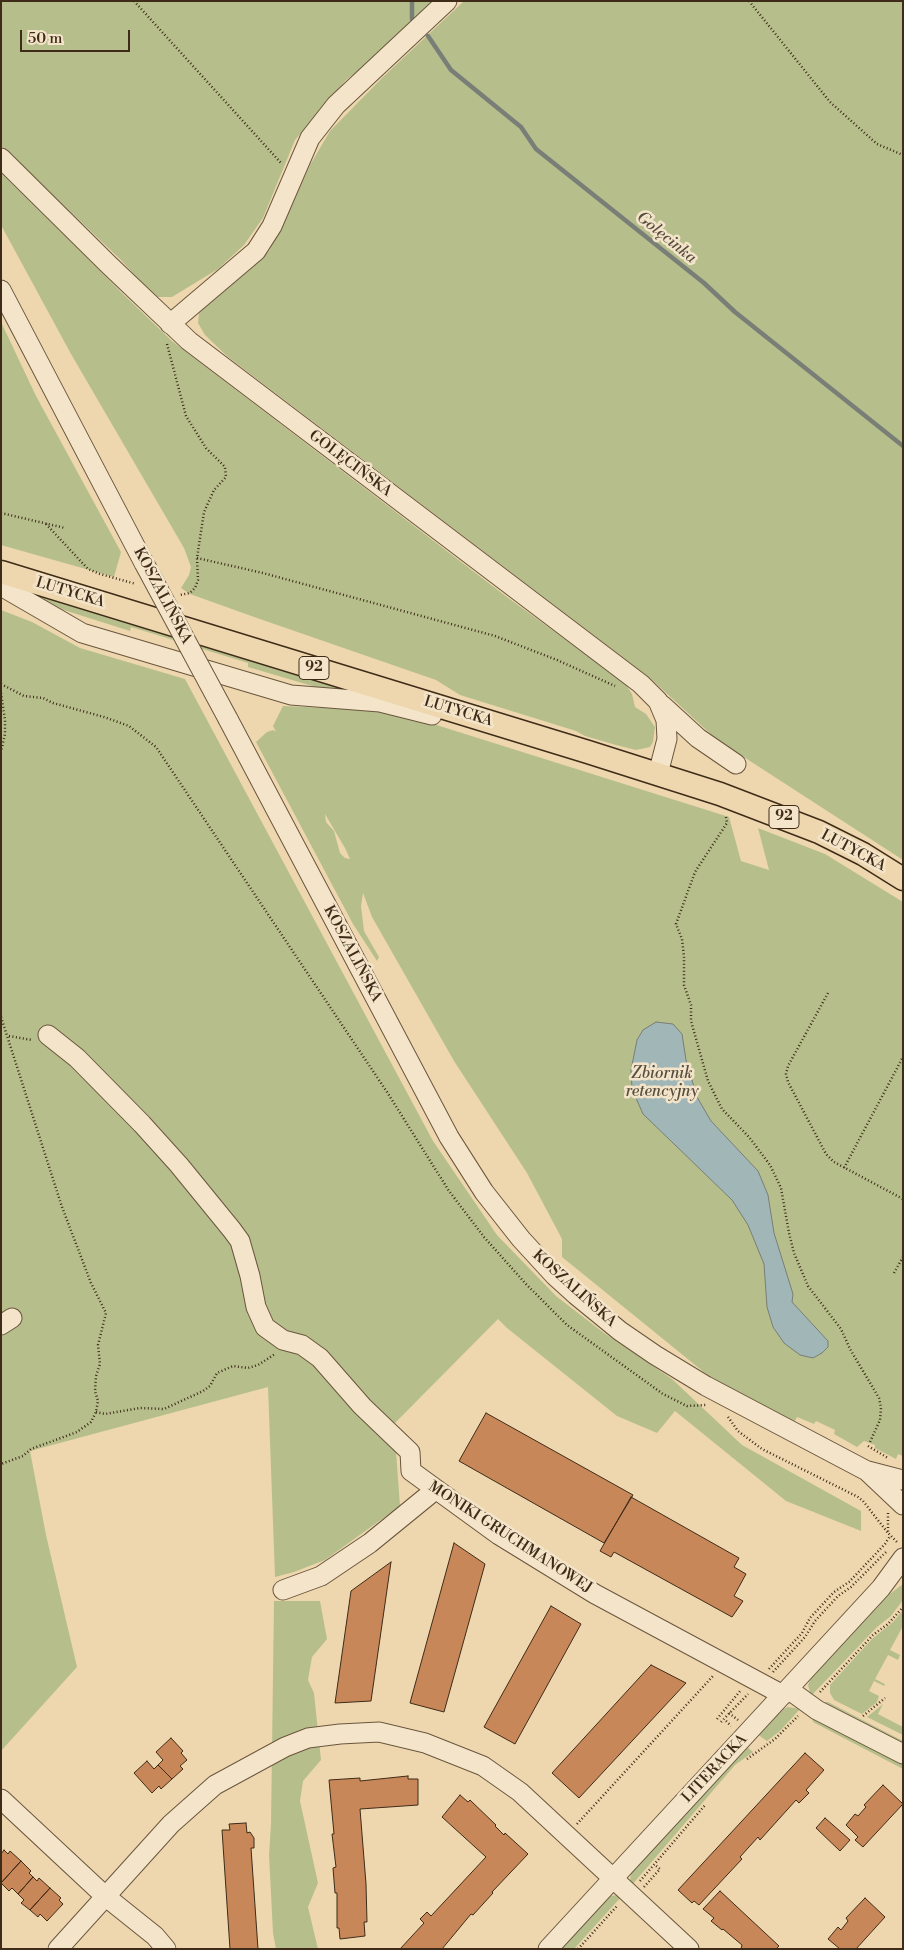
<!DOCTYPE html>
<html>
<head>
<meta charset="utf-8">
<style>
  body { margin:0 }
  #map { position:relative; width:904px; height:1950px; overflow:hidden; background:#eed7ae; font-family:"Libre Bodoni",serif }
  canvas { display:block }
  .frame { position:absolute; inset:0; border:2px solid #3e2b18; pointer-events:none }
  .scale { position:absolute; left:20px; top:30px; width:110px; height:22px; box-sizing:border-box; border:2px solid #3e2b18; border-top:0; padding-left:6px; font-size:15px; line-height:18px; white-space:nowrap; color:#3e2b18; -webkit-text-stroke:4px #f4e5ca; paint-order:stroke }
</style>
</head>
<body>
<div id="map">
<canvas width="904" height="1950"></canvas>
<div class="frame"></div>
<div class="scale">50 m</div>
</div>
<script>
const context = document.querySelector('canvas').getContext('2d');
context.lineJoin = 'round';
function fillPath(path, color) {
  context.fillStyle = color;
  context.fill(path, 'evenodd');
}
function shape(rows) {
  const path = new Path2D();
  for (const r of rows) {
    path.moveTo(r[0], r[1]);
    for (let i = 2; i < r.length; i += 2) path.lineTo(r[i], r[i + 1]);
  }
  return path;
}
function strokePath(path, color, width, dash) {
  context.strokeStyle = color;
  context.lineWidth = width;
  context.lineCap = dash ? 'butt' : 'round';
  context.setLineDash(dash || []);
  context.stroke(path);
}
function drawText(font, color, halo, rows, align = 'center') {
  context.font = font + ' "Libre Bodoni",serif';
  context.lineWidth = 5;
  context.setLineDash([]);
  context.textBaseline = 'middle';
  context.strokeStyle = halo;
  context.fillStyle = color;
  for (const [text, x, y, turn = 0] of rows) {
    context.save();
    context.translate(x, y);
    context.rotate((+turn || 0) * Math.PI / 180);
    context.textAlign = isNaN(turn) ? turn : align;
    if (halo) context.strokeText(text, 0, 0);
    context.fillText(text, 0, 0);
    context.restore();
  }
}
fillPath(shape([
  [1,1,437,1,399,38,346,80,295,140,263,218,244,245,218,269,172,297,158,297,148,290,121,260,1,146],
  [464,1,903,1,903,860,716,739,650,678,228,357,205,335,198,323,199,313,207,304,253,267,269,251,285,221,310,165,330,131,383,77],
  [1,172,124,295,172,341,507,597,625,683,632,694,635,707,646,714,655,727,653,742,650,747,636,750,616,745,585,736,576,731,460,695,436,680,257,618,190,594,181,588,189,575,191,567,184,548,71,354,1,225],
  [1,322,36,396,121,552,114,577,1,545],
  [32,593,358,690,330,691,309,685,248,667,248,663,131,627,130,631,48,605,29,596],
  [1,610,32,622,80,648,185,679,433,1141,497,1235,556,1296,604,1333,672,1379,742,1445,861,1511,861,1531,786,1501,675,1411,657,1433,617,1416,507,1328,498,1319,394,1424,400,1506,325,1560,294,1572,275,1577,268,1387,30,1451,46,1535,77,1667,1,1751],
  [283,706,392,711,729,817,741,861,769,870,758,828,825,854,903,902,903,1456,898,1454,896,1459,875,1448,875,1445,864,1441,857,1447,834,1434,835,1430,816,1421,814,1424,797,1417,795,1421,770,1413,705,1373,562,1257,562,1239,527,1173,454,1061,372,917,363,893,361,906,364,931,379,957,377,961,353,924,256,742,267,732,273,730,276,732,273,726],
  [325,814,345,848,350,859,345,858,340,853,334,831,326,822],
  [903,1584,903,1600,891,1616,877,1627,811,1696,808,1685,811,1678,882,1600],
  [274,1601,320,1601,327,1639,312,1657,308,1680,314,1693,321,1760,303,1781,300,1801,318,1883,308,1907,318,1949,276,1949,273,1933,269,1855,271,1824],
  [903,1610,903,1626,890,1650,900,1655,898,1660,888,1655,875,1679,885,1684,884,1686,874,1681,869,1691,879,1696,877,1702,862,1714,834,1700,830,1693,830,1685,872,1639,893,1622],
  [824,1702,828,1702,903,1741,903,1747,822,1703],
  [883,1704,878,1714,903,1727,903,1735,867,1717],
  [788,1707,800,1709,780,1731,767,1741,757,1734,779,1711],
  [811,1715,903,1762,903,1769,813,1722],
  [746,1746,753,1752,735,1765,631,1886,630,1882,631,1872],
  [616,1895,622,1896,574,1949,560,1949,607,1897]
]), '#b6bf8c');
const water = shape([
  [656,1022,673,1024,682,1034,686,1060,697,1097,711,1121,758,1171,768,1195,774,1233,793,1294,792,1302,828,1341,828,1347,822,1353,813,1358,800,1355,784,1343,773,1327,767,1307,764,1264,748,1225,732,1200,643,1114,632,1089,631,1070,637,1040,643,1030,656,1022]
]);
fillPath(water, '#a1b6b7');
strokePath(water, '#797e77', 1);
strokePath(shape([
  [412,19,412,1],
  [428,36,451,70,521,127,536,149,704,283,735,312,903,446]
]), '#797e77', 4.5);
const building = shape([
  [486,1413,633,1495,604,1543,459,1461,486,1413],
  [631,1497,739,1558,734,1567,746,1574,734,1596,743,1601,732,1617,614,1552,611,1557,600,1551,631,1497],
  [454,1543,485,1564,444,1712,410,1703,454,1543],
  [391,1562,371,1701,335,1703,351,1591,391,1562],
  [551,1606,581,1624,515,1744,484,1727,551,1606],
  [651,1665,686,1683,579,1798,552,1773,651,1665],
  [171,1738,183,1751,181,1753,187,1760,180,1766,183,1769,172,1779,158,1765,163,1760,156,1752,171,1738],
  [805,1753,824,1770,806,1790,809,1793,799,1803,796,1800,760,1840,758,1837,740,1857,742,1859,699,1905,694,1901,692,1903,678,1890,805,1753],
  [147,1761,154,1769,158,1765,172,1779,161,1789,159,1786,152,1793,134,1773,147,1761],
  [408,1776,408,1779,418,1779,418,1805,360,1809,366,1884,367,1922,364,1922,365,1936,340,1939,339,1928,337,1928,337,1893,335,1893,333,1868,336,1867,332,1834,334,1834,329,1780,360,1778,360,1781,408,1776],
  [883,1785,903,1804,863,1847,855,1840,858,1837,846,1825,855,1814,858,1816,866,1807,864,1805,883,1785],
  [460,1795,468,1802,470,1800,496,1825,495,1826,504,1835,505,1833,528,1854,492,1892,493,1893,473,1915,471,1914,442,1949,400,1949,424,1923,420,1919,427,1912,431,1916,486,1857,442,1817,460,1795],
  [825,1818,850,1840,840,1851,816,1828,825,1818],
  [246,1823,247,1833,250,1832,254,1838,254,1848,251,1848,258,1949,230,1949,222,1830,230,1830,229,1824,246,1823],
  [4,1850,8,1854,10,1851,21,1861,1,1883,1,1854,4,1850],
  [21,1861,31,1871,29,1873,33,1877,18,1894,12,1888,9,1891,1,1883,21,1861],
  [33,1877,37,1881,39,1878,50,1888,30,1910,21,1903,24,1900,18,1894,33,1877],
  [50,1888,61,1898,59,1900,63,1904,47,1921,40,1914,38,1917,30,1910,50,1888],
  [720,1891,779,1946,776,1949,741,1949,742,1945,723,1929,722,1930,711,1921,714,1918,703,1909,720,1891],
  [865,1898,885,1917,856,1949,840,1949,828,1939,838,1927,841,1930,848,1921,846,1918,865,1898]
]);
fillPath(building, '#c88759');
strokePath(building, '#3e2b18', 1);
const minor = shape([
  [1,158,108,264,189,341,641,684,658,701,666,720,667,739,658,774],
  [1,290,144,563],
  [170,324,256,251,272,226,310,138,336,105,447,1],
  [1,586,82,633,291,695,380,702,432,715],
  [662,705,698,738,736,764],
  [228,719,449,1137,484,1192,521,1239,555,1276,576,1295,620,1331,655,1355,706,1386,867,1471,903,1505],
  [48,1035,77,1058,142,1124,179,1165,232,1230,240,1241,250,1276,256,1307,265,1327,283,1340,302,1345,320,1358,362,1406,410,1452,411,1471,499,1535,595,1594,783,1695],
  [1,1325,12,1318],
  [868,1471,903,1480],
  [283,1590,321,1576,370,1543,435,1490],
  [788,1689,817,1710,903,1754],
  [1,1799,105,1896,155,1936,166,1949],
  [58,1949,171,1824,215,1785,285,1747,308,1738,340,1734,379,1732,425,1743,483,1766,520,1792,689,1949],
  [548,1949,881,1588,903,1558]
]);
const major = shape([
  [1,572,588,752,720,794,819,832,863,854,903,879]
]);
strokePath(minor, '#6a563e', 21);
strokePath(major, '#3e2b18', 25);
strokePath(shape([
  [134,1,281,163],
  [749,1,830,102,877,144,903,155],
  [167,344,186,416,206,448,225,467,226,477,214,490,204,512,197,558,198,580,195,588,190,593,180,595],
  [1,513,65,528],
  [46,524,88,569,100,574,136,584],
  [197,558,263,573,495,636,557,660,615,686],
  [1,684,24,696,43,698,53,703,104,717,129,726,156,747,387,1092,449,1191,484,1237,525,1283,567,1325,663,1394,687,1406,706,1405],
  [1,693,5,720,5,734,1,752],
  [726,817,727,823,695,872,676,924,682,939,684,957,684,985,691,1005,691,1021,708,1081,722,1109,749,1137,770,1165,781,1188,789,1233,794,1253,808,1286,841,1329,850,1349,879,1398,881,1408,880,1420,870,1442],
  [828,993,788,1066,786,1074,788,1082,826,1154,834,1162,903,1199],
  [1,1017,62,1207,91,1283,106,1313,98,1345,100,1364,96,1376,95,1391,98,1401,96,1412,91,1422,77,1432,31,1449,23,1456,1,1464],
  [9,1036,32,1040],
  [844,1168,903,1057],
  [894,1273,903,1257],
  [96,1412,105,1414,140,1408,164,1409,203,1391,210,1386,217,1373,233,1366,248,1368,258,1365,275,1354],
  [728,1417,738,1431,762,1449,858,1497,863,1501,888,1533],
  [868,1446,888,1458],
  [888,1513,888,1533,898,1543],
  [769,1669,802,1633,810,1618,834,1592,849,1582,885,1544,890,1536],
  [773,1672,805,1637,815,1621,838,1596,851,1587,887,1551],
  [820,1692,873,1635,888,1624,903,1607],
  [729,1713,738,1720],
  [863,1716,885,1698],
  [717,1719,741,1690],
  [726,1721,731,1726],
  [721,1722,748,1694],
  [747,1759,775,1739,798,1716],
  [577,1824,713,1676],
  [640,1881,706,1804],
  [644,1887,660,1869,655,1865],
  [578,1949,617,1906]
]), '#3e2b18', 2.5, [1, 2.5]);
strokePath(minor, '#f4e5ca', 19);
strokePath(major, '#eed7ae', 22);
const minorBridge = shape([
  [144,563,228,719]
]);
strokePath(minorBridge, '#6a563e', 21, []);
strokePath(minorBridge, '#f4e5ca', 19);
for (const [x, y, w] of [
  [314,668,30],
  [784,817,30]
]) {
  const box = new Path2D();
  box.roundRect(x - w / 2, y - 11.5, w, 23, 4);
  context.fillStyle = '#f4e5ca';
  context.fill(box);
  strokePath(box, '#3e2b18', 1);
}
drawText('bold 14px', '#3e2b18', null, [
  ["92",314,668],
  ["92",784,817]
]);
drawText('15px', '#3e2b18', '#f4e5ca', [
  ["GOLĘCIŃSKA",350,464,37],
  ["LUTYCKA",70,593,17],
  ["KOSZALIŃSKA",162,596,62],
  ["LUTYCKA",458,712,17],
  ["LUTYCKA",853,851,28],
  ["KOSZALIŃSKA",352,954,62],
  ["KOSZALIŃSKA",574,1289,42],
  ["MONIKI GRUCHMANOWEJ",510,1538,33],
  ["LITERACKA",715,1769,-47]
]);
drawText('italic 16px', '#574e40', '#f4e5ca', [
  ["Golęcinka",666,238,39],
  ["Zbiornik",662,1074],
  ["retencyjny",662,1092]
]);
</script>
</body>
</html>
